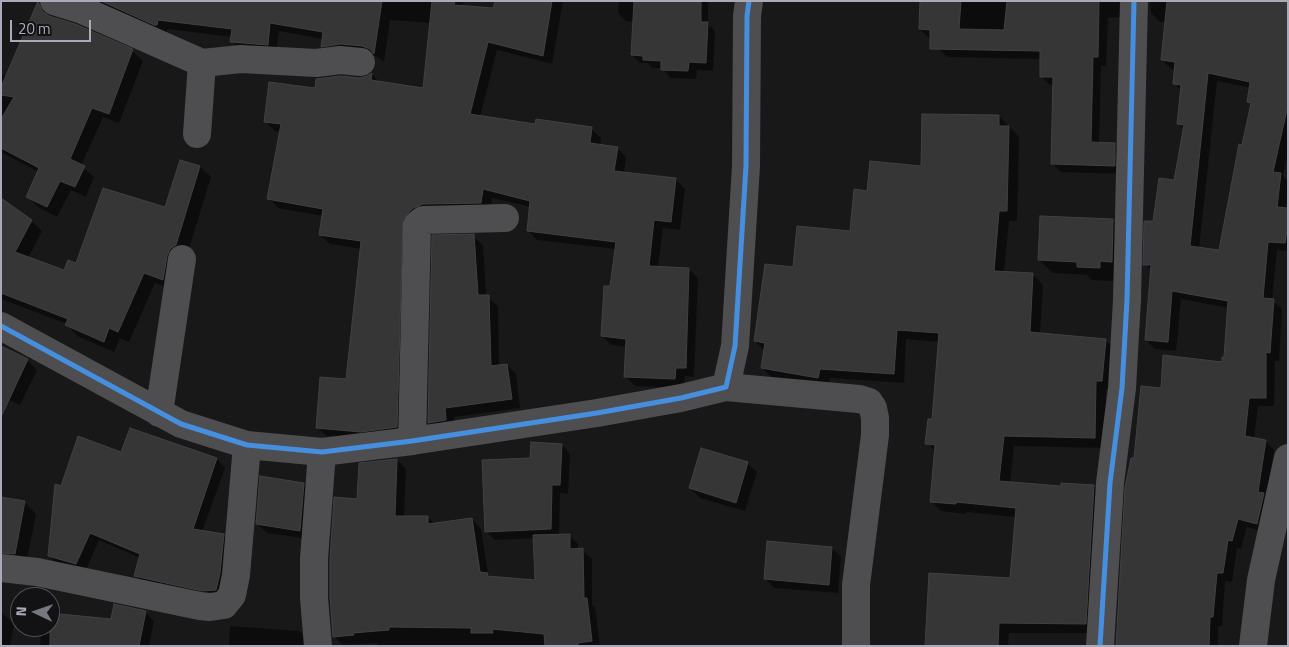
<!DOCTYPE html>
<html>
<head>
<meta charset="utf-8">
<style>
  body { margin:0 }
  #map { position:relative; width:1289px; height:647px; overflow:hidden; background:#181818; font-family:"Titillium Web",sans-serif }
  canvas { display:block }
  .frame { position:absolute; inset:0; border:2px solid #a9acb8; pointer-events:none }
  .north { position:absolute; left:10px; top:587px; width:50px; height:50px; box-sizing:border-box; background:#121214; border:1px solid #4e5056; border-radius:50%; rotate:273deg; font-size:14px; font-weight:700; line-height:20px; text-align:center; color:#a9acb8 }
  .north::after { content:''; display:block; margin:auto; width:18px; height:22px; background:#767880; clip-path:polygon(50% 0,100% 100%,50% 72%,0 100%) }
  .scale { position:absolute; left:10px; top:20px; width:81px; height:22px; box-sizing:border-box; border:2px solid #a9acb8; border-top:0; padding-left:6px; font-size:15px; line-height:18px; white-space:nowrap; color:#a9acb8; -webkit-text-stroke:4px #121214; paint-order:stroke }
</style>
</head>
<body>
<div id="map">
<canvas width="1289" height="647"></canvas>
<div class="frame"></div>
<div class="north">N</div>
<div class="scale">20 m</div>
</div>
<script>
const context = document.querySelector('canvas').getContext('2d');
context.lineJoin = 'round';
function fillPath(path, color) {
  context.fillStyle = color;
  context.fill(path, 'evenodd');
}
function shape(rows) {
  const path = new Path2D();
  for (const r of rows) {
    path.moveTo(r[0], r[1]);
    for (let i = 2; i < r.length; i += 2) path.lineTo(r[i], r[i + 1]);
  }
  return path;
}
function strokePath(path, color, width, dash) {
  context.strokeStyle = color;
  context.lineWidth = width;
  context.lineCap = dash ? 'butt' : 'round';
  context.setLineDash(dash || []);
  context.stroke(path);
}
fillPath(shape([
  [89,1,464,1,462,7,494,10,496,1,563,1,552,64,497,50,480,117,536,126,592,129,601,138,600,146,617,148,626,157,624,173,675,179,685,189,680,230,663,228,658,267,689,269,698,278,694,377,685,376,684,388,635,386,625,376,627,347,611,345,602,336,611,287,616,249,537,240,528,231,531,207,492,198,490,212,432,213,406,436,371,440,327,436,317,427,347,380,362,249,330,244,320,235,323,216,278,208,269,198,281,132,275,131,266,122,316,90,372,74,380,83,424,90,431,23,390,20,384,62,379,58,373,55,351,53,331,55,322,46,323,39,279,31,276,53,241,51,232,42,232,37,167,29,166,34],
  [619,1,708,1,708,24,715,31,713,71,697,70,696,79,670,78,662,68,652,68,648,63,640,63,632,55,634,22,626,21,618,13],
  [922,1,1130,1,1127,16,1108,18,1106,66,1101,66,1099,144,1115,144,1123,153,1123,174,1061,172,1052,163,1054,85,1050,85,1041,76,1041,59,947,57,938,48,938,38,929,38,920,29],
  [1150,1,1288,1,1288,154,1283,176,1288,181,1286,209,1288,210,1288,251,1277,250,1272,300,1282,309,1279,361,1275,361,1274,406,1258,406,1254,439,1266,441,1274,450,1267,498,1266,533,1247,527,1241,549,1237,548,1232,582,1225,581,1222,626,1218,626,1218,646,1117,646,1136,460,1162,389,1223,363,1225,358,1229,308,1181,299,1176,351,1155,349,1146,340,1152,272,1145,264,1154,222,1175,182,1185,130,1178,124,1182,91,1174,83,1176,69,1171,69,1162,60,1166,22,1160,22,1151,13],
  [1217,81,1251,88,1248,102,1251,105,1220,252,1199,249],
  [38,6,49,17,132,51,143,61,119,123,103,117,81,166,94,177,86,197,71,190,57,217,38,207,28,197,39,172,1,152,2,75,7,76],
  [999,116,1019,137,1017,221,1009,221,1004,273,1033,275,1043,285,1040,334,1105,340,1116,350,1112,391,1106,390,1105,448,1014,446,1010,483,1062,488,1094,486,1104,496,1095,633,1009,633,1008,646,926,646,1011,579,1016,517,966,512,966,514,941,511,931,501,936,452,927,443,933,421,939,342,906,339,904,383,830,378,828,387,772,378,762,368,765,351,755,341,794,268,851,233,868,192,922,167],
  [181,161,200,167,211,177,187,255,174,289,155,283,129,342,120,338,114,352,77,336,67,324,1,299,1,199,31,220,42,231,28,258,64,272,166,209],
  [1113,221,1126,234,1125,275,1114,274,1113,281,1092,280,1087,275,1053,273,1039,260],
  [473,236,483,245,486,296,498,306,499,366,507,365,516,374,520,408,454,417,455,429,439,432,429,422],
  [27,360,37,370,20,405,1,396],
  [131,429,217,459,225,468,202,532,223,535,232,543,224,598,144,584,136,576,140,558,99,540,85,572,57,564,49,556,62,487,122,454],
  [562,445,570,454,568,494,560,493,559,535,569,535,578,544,578,550,582,550,592,559,592,605,595,608,600,646,378,646,377,643,343,645,334,636,358,501,397,460,406,469,404,517,428,517,435,525,472,519,481,529,488,574,490,577,536,581,535,538,495,540,486,531,531,459],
  [747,463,757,472,745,511,700,498,690,488],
  [303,484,313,493,309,539,267,533,257,524],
  [1,499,24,502,36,514,26,565,1,570],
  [832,548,841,557,838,593,774,588,765,578],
  [1,612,14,624,10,646,1,646],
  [145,612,154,621,149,646,40,646,42,627,50,627,50,614,112,620],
  [230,626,300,631,314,646,229,646]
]), '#0007');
const building = shape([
  [38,1,42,11,49,16,75,24,133,49,109,114,92,108,70,159,85,166,75,187,60,181,47,207,26,197,39,168,1,148,1,119,14,97,1,95,1,87,38,1],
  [101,1,382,1,374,54,370,49,362,46,341,44,321,47,323,32,270,23,268,45,230,42,232,29,158,20,157,25,154,25,101,1],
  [432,1,455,1,454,5,493,8,495,1,552,1,543,56,488,42,470,114,535,124,536,119,592,127,590,143,618,147,614,171,676,178,671,222,654,220,649,266,689,268,686,368,676,368,675,379,624,377,626,339,601,336,604,286,610,286,616,242,527,231,530,201,483,189,481,203,423,204,413,208,403,219,397,427,361,432,316,428,320,377,346,379,361,241,319,235,323,209,267,199,281,124,264,122,269,82,315,88,316,79,340,76,360,78,367,76,372,73,371,80,423,88,432,1],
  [634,1,701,1,701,22,708,22,706,63,689,62,688,71,661,70,661,61,643,60,643,56,631,55,634,1],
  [920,1,961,1,959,29,1004,30,1007,1,1099,1,1098,57,1093,57,1091,142,1115,143,1115,166,1051,164,1053,77,1040,77,1040,51,930,49,930,30,919,29,920,1],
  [1167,1,1288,1,1288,105,1273,172,1281,173,1277,207,1288,208,1288,224,1285,243,1268,242,1263,298,1274,299,1270,353,1266,352,1266,398,1249,398,1245,436,1266,440,1258,492,1264,493,1257,524,1238,519,1232,541,1228,540,1223,573,1217,573,1213,617,1210,617,1209,646,1116,646,1125,487,1131,458,1134,458,1141,386,1161,388,1163,355,1222,362,1222,357,1224,357,1228,301,1172,291,1168,342,1145,340,1151,265,1143,265,1144,221,1153,221,1159,178,1174,180,1184,125,1177,124,1181,85,1173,84,1175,62,1161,60,1167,1],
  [1208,73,1250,82,1247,102,1251,103,1242,145,1239,144,1219,250,1190,246,1208,73],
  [922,114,999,115,999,126,1009,126,1007,211,999,211,994,271,1033,273,1030,332,1106,339,1102,381,1096,381,1095,438,1004,436,999,481,1061,486,1061,483,1094,485,1086,624,999,623,998,646,925,646,929,573,1010,578,1016,508,956,502,956,504,930,502,935,445,925,444,928,419,932,419,939,333,897,330,894,374,820,369,818,378,761,368,765,343,754,341,765,264,793,267,797,226,850,231,854,189,867,191,870,161,921,166,922,114],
  [180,160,200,166,176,245,170,249,167,256,163,280,144,273,118,332,109,328,104,342,65,325,68,319,1,293,1,198,32,220,15,252,64,270,68,260,76,263,103,188,165,207,180,160],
  [1040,216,1113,219,1112,262,1100,261,1100,268,1077,267,1077,262,1038,260,1040,216],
  [474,234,478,295,489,295,491,366,507,364,512,399,445,408,446,420,428,423,432,235,474,234],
  [1,346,28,359,1,417,1,346],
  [130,428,217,458,193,529,224,534,220,573,216,590,202,591,134,576,140,554,90,533,76,564,48,556,55,484,61,486,78,436,121,452,130,428],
  [531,442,562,444,560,485,552,485,551,529,485,532,482,460,530,458,531,442],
  [701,448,748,462,736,503,689,488,701,448],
  [397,459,395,516,428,516,428,524,472,518,480,572,488,573,487,576,535,580,533,535,570,534,570,549,583,548,584,598,587,598,592,641,578,643,578,646,545,646,544,634,492,629,493,633,471,633,471,628,389,627,389,630,353,633,354,635,333,637,330,597,330,560,334,497,357,499,359,463,397,459],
  [260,476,304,483,300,531,256,524,260,476],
  [1,497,25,501,15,554,1,553,1,497],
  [767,541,832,547,829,585,764,579,767,541],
  [114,604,146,611,139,646,50,646,50,613,111,619,114,604]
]);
fillPath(building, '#363637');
strokePath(building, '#404144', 1);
strokePath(shape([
  [54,1,80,9,202,63,197,134],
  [202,63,241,59,316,63,340,60,361,62],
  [1,326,181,424,247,445,322,452,412,441,597,413,681,398,726,387,735,346,746,166,747,16,749,1],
  [726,387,859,399,869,402,873,408,875,418,875,435,856,585,856,646],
  [159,413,182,259],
  [412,441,417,225,423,220,505,218],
  [1,568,37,572,200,606,210,607,224,605,232,595,236,575,247,445],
  [318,646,314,598,314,559,322,452],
  [1100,646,1110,483,1122,388,1127,300,1134,1],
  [1253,646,1261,580,1288,458]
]), '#4e4e51', 28);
strokePath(shape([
  [1,326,181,424,247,445,322,452,412,441,597,413,681,398,726,387,735,346,746,166,747,16,749,1],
  [1100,646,1110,483,1122,388,1127,300,1134,1]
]), '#468fdf', 5);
</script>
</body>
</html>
